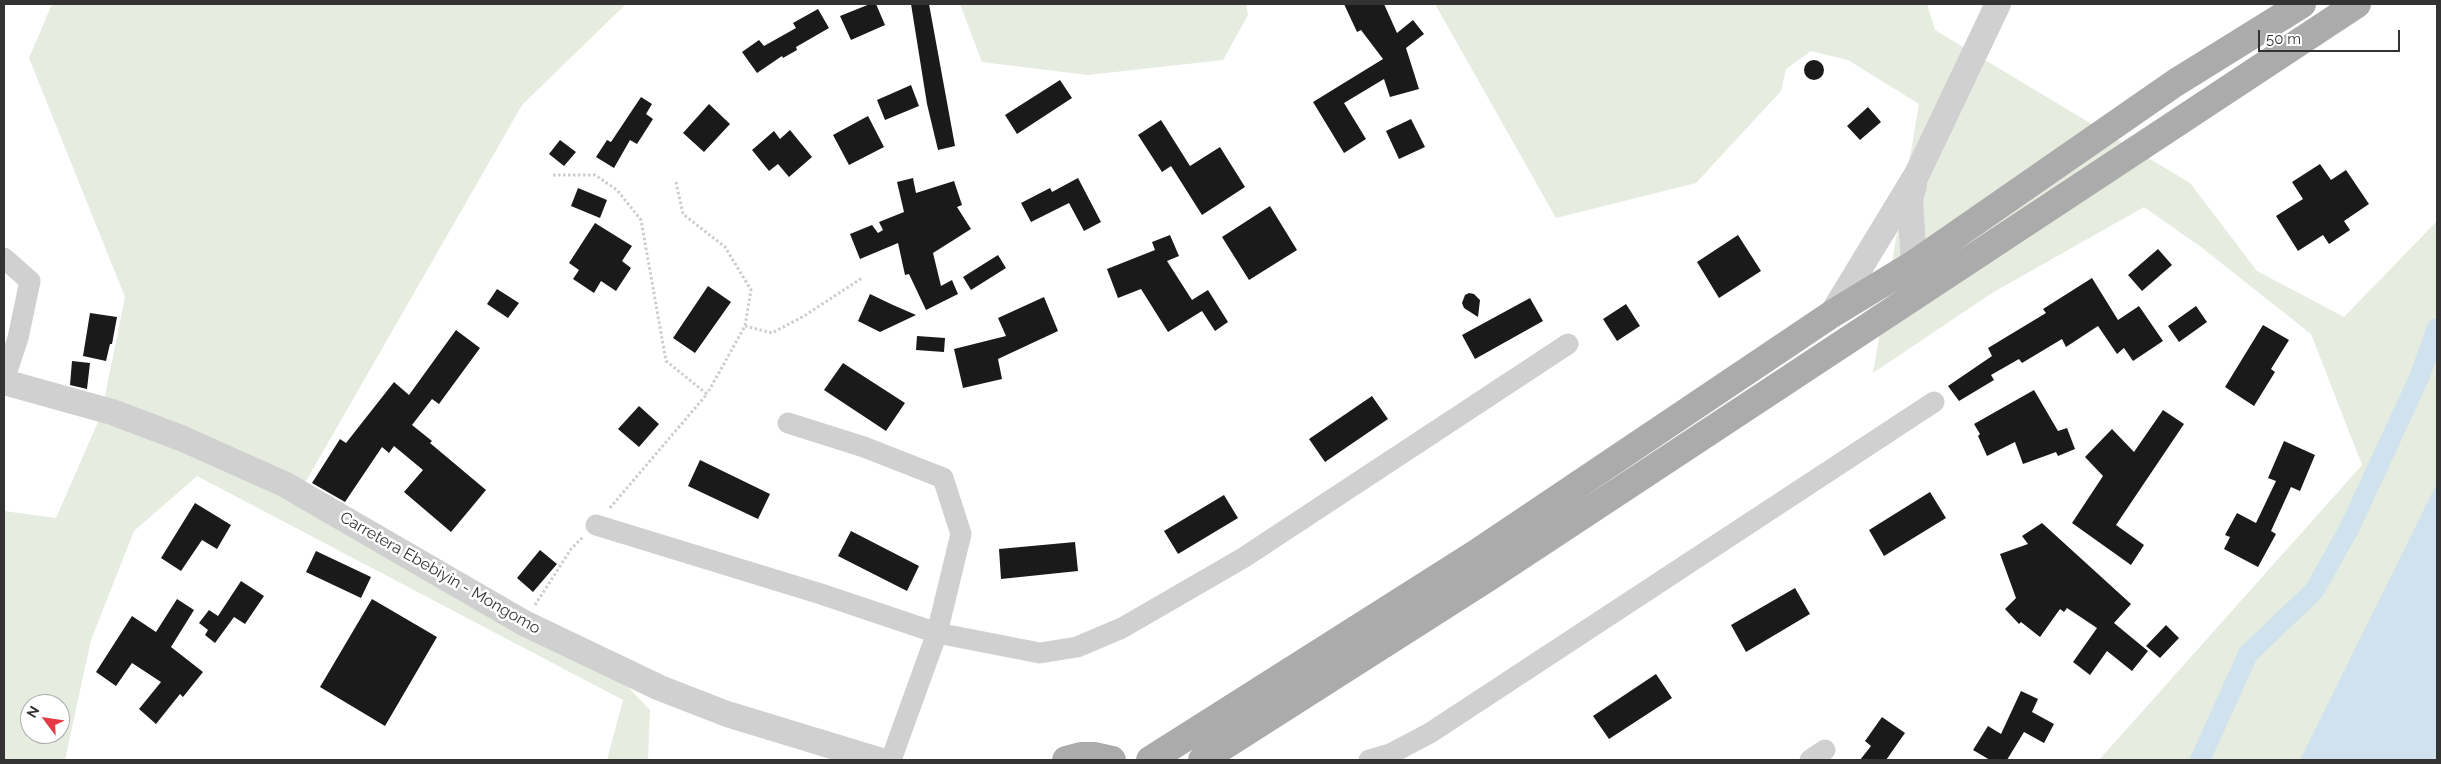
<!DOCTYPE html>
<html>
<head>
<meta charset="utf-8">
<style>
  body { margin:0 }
  #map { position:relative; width:2441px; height:764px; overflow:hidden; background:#fff; font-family:Raleway,sans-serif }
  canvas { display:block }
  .frame { position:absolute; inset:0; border:5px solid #333; pointer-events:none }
  .north { position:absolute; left:20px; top:694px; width:50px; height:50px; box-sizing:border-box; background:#fff; border:1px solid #adadad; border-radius:50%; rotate:301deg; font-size:14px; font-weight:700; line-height:20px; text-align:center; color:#333 }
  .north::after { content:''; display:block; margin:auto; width:18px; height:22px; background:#e63946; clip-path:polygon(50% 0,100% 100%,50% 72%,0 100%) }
  .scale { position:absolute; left:2258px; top:30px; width:142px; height:22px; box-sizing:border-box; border:2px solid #333; border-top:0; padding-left:6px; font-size:15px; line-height:18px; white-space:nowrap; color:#333; -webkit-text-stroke:4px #fff; paint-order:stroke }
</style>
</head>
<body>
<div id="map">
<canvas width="2441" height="764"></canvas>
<div class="frame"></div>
<div class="north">N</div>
<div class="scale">50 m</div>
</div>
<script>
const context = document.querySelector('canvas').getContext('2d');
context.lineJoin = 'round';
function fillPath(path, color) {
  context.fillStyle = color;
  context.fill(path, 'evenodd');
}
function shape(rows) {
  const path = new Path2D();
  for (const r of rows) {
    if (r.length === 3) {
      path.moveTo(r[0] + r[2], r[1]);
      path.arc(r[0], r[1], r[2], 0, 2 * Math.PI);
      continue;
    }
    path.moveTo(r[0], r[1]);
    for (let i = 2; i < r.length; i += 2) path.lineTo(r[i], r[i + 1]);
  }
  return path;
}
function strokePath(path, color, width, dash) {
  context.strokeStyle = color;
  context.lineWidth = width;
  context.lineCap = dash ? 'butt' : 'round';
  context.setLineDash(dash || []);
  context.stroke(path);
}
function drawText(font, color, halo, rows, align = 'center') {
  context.font = font + ' Raleway,sans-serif';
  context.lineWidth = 5;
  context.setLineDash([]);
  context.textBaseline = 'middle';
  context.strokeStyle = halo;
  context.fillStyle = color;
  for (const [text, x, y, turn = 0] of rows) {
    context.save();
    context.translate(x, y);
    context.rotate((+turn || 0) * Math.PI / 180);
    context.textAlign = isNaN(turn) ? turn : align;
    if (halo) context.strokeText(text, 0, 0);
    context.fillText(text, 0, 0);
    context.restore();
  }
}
fillPath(shape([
  [52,4,626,4,522,105,294,502,601,659,650,710,648,760,607,760,623,700,197,476,134,531,91,640,65,760,4,760,4,511,56,518,101,415,125,297,29,58],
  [30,704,60,704,60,734,30,734],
  [960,4,1246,4,1248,15,1223,60,1088,75,982,62],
  [1435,4,1927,4,1935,30,2190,183,2257,271,2344,317,2437,221,2437,760,2099,760,2362,465,2311,334,2201,247,2144,207,1992,293,1873,373,1919,104,1848,60,1811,51,1786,69,1781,91,1696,183,1556,218]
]), '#e6ecdf');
fillPath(shape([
  [2437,484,2437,760,2300,760,2436,485]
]), '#cfe2ee');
strokePath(shape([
  [2200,760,2248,654,2314,591,2349,529,2419,378,2437,328]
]), '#cfe2ee', 20);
fillPath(shape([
  [870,4,876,4,885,25,851,40,840,16],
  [911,4,929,4,955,146,938,150,927,104],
  [1344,4,1384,4,1397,33,1413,20,1424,34,1406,48,1419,89,1390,97,1384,79,1344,103,1366,139,1344,153,1313,102,1383,59,1361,30,1357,32],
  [818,9,829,28,796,47,797,50,783,58,782,56,757,73,742,52,759,40,764,46,796,28,793,23],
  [1814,70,10],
  [1060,80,1072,98,1017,134,1005,115],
  [911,85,919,106,885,120,877,100],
  [641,97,652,104,646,114,653,119,637,144,630,140,614,168,596,157,607,140,611,142],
  [709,104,730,124,704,152,683,133],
  [1868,107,1881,122,1860,140,1847,126],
  [868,116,884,147,849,165,833,135],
  [1411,119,1425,147,1399,159,1386,131],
  [1161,120,1190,166,1220,147,1245,187,1202,215,1171,166,1162,172,1138,135],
  [790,130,812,157,789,177,778,164,769,171,752,150,774,131,780,139],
  [560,140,576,152,564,166,549,154],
  [2320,164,2331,180,2346,170,2369,204,2344,221,2350,230,2329,244,2323,235,2298,251,2276,216,2303,199,2292,182],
  [913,178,916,193,954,181,962,205,957,207,971,229,933,253,941,286,952,280,958,294,926,310,909,274,905,275,898,243,860,259,850,234,872,225,878,233,883,230,879,222,904,212,897,182],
  [1078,178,1101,222,1084,231,1069,203,1031,222,1021,203,1050,188,1052,192],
  [578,188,607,200,600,218,571,206],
  [1270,206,1297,250,1249,280,1222,237],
  [595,223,632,246,622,261,631,268,616,291,601,281,594,293,573,279,579,270,569,263],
  [1170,235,1179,256,1167,261,1192,300,1208,290,1228,322,1215,331,1202,311,1168,332,1141,289,1118,298,1107,269,1155,250,1152,242],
  [1738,235,1761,271,1719,298,1697,262],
  [2158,249,2172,265,2142,291,2128,275],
  [998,255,1006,268,971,290,963,277],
  [2092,278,2118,320,2139,306,2163,341,2133,361,2124,348,2117,354,2098,326,2066,347,2062,339,2022,363,2019,359,1991,375,1994,380,1959,401,1948,386,1992,356,1988,348,2046,313,2043,309],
  [708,286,731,302,695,353,673,338],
  [497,289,519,303,508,318,487,304],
  [1469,293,1474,294,1480,300,1478,317,1464,308,1462,303,1465,295],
  [870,294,893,305,916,315,880,332,858,321],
  [1044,297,1058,331,998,359,1002,379,963,388,954,349,1006,336,998,318],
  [1530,298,1543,321,1475,359,1462,335],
  [1626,304,1640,326,1617,341,1603,319],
  [2196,306,2207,322,2179,342,2168,326],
  [90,313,117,317,112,344,110,344,106,361,83,356],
  [2263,325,2289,340,2271,369,2275,372,2254,406,2225,387],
  [456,330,480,348,439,404,432,399,412,425,432,441,430,443,486,490,451,532,404,492,423,470,394,446,389,453,382,447,345,502,312,483,340,439,346,443,394,382,409,395],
  [917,336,945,338,944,352,916,350],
  [72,361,90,363,87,389,70,385],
  [843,363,905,403,886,431,824,390],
  [2034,390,2058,431,2067,428,2075,449,2058,456,2056,452,2023,464,2015,442,1987,456,1978,436,1980,434,1974,424],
  [1372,396,1388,419,1325,462,1309,439],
  [639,406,659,424,639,447,618,429],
  [2163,410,2184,424,2116,525,2144,545,2131,565,2072,523,2103,476,2085,457,2112,429,2134,452],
  [2284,441,2315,455,2300,491,2291,487,2271,531,2276,534,2258,567,2224,549,2230,537,2225,535,2237,513,2256,523,2276,481,2268,478],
  [700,460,770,494,758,519,688,486],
  [1930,492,1946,518,1884,556,1869,530],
  [1224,495,1238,518,1178,554,1164,531],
  [195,503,231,525,217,549,202,540,181,571,161,558],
  [2042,523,2131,604,2114,623,2148,651,2132,671,2107,651,2090,675,2073,662,2097,628,2067,608,2064,612,2060,609,2040,637,2021,622,2019,624,2005,609,2016,598,2000,554,2028,544,2022,536],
  [851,531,919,566,907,591,838,556],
  [1075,542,1078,571,1001,579,999,549],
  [540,550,557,564,533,592,517,578],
  [316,551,371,577,361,598,306,572],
  [241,581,264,596,245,624,234,617,215,643,205,635,208,630,199,623,209,610,218,616],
  [1795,588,1810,614,1746,652,1731,625],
  [177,599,194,610,171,647,203,672,183,697,180,694,156,724,139,709,161,682,132,663,116,686,96,672,132,616,156,632],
  [372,599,437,637,385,726,320,687],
  [2166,625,2179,638,2160,658,2146,646],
  [1656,674,1672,698,1609,739,1593,716],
  [2021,691,2038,699,2032,712,2054,724,2044,743,2024,732,2007,760,1990,760,1973,750,1988,726,2001,734],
  [1882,717,1905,733,1886,760,1860,760,1871,746,1865,741]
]), '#1a1a1a');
strokePath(shape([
  [553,175,595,175,617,190,641,220,666,361,707,394,609,509],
  [676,182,683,214,725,247,751,290,745,326,707,394],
  [745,326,772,333,804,316,862,278],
  [535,605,571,549,583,537]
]), '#cdcdcd', 3, [2.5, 2.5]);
strokePath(shape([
  [4,258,30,281,18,338,4,380],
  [788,423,864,447,943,478,961,534,937,633,891,760],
  [596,525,821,594,937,633,1040,653,1077,647,1122,628,1243,558,1568,344],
  [1369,760,1390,754,1430,733,1934,402],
  [1810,760,1825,750]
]), '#d0d0d0', 21);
strokePath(shape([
  [1909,282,1914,264,1910,200,1914,185],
  [1832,314,1917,174,1998,4],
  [4,382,112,412,181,438,284,484,524,623,660,688,727,714,878,760]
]), '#d0d0d0', 26);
strokePath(shape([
  [1066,760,1081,756,1094,756,1112,760],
  [1150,760,1475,554,1832,314,1914,264,2175,83,2302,4],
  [1202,760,1489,577,2357,4]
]), '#ababab', 28);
drawText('16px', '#333', '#fff', [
  ["Carretera Ebebiyin - Mongomo",440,573,30]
]);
</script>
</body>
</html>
